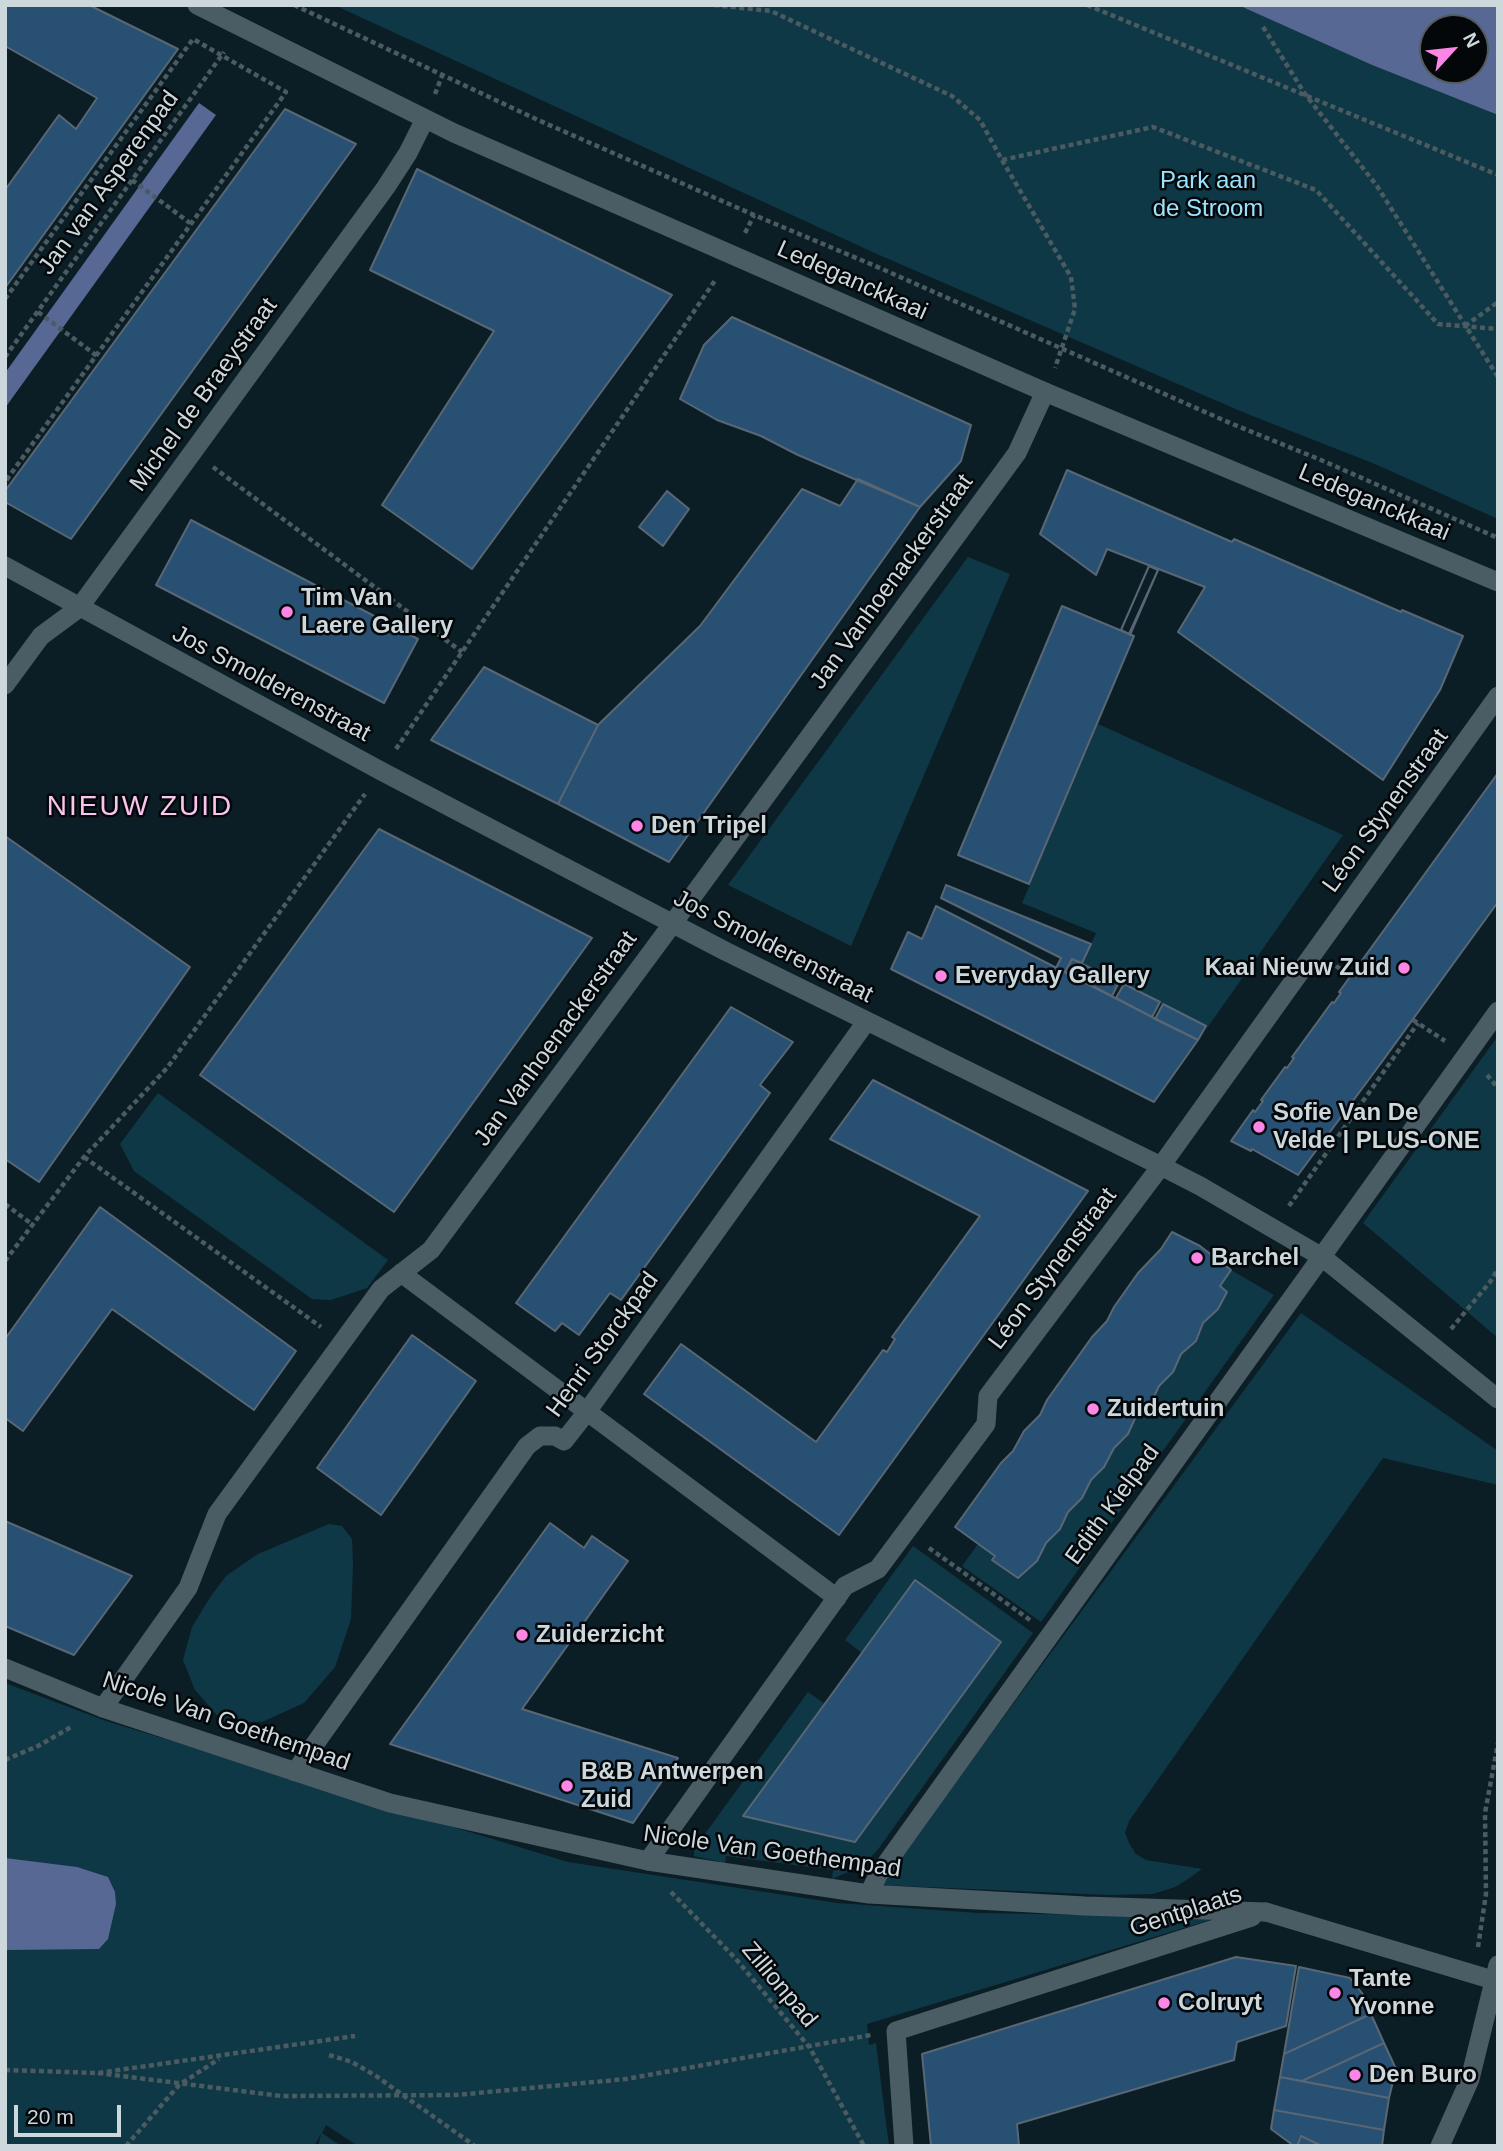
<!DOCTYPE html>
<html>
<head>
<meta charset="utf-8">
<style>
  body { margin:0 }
  #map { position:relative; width:1503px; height:2151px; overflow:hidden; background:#0c1e25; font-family:Helvetica,sans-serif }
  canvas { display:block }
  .frame { position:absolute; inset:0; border:7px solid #cdd8dc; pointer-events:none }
  .north { position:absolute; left:1419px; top:14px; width:70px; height:70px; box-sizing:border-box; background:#03070a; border:2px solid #545b5e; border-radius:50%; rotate:63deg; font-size:19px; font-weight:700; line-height:28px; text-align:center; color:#cdd8dc }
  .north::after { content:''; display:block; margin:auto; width:24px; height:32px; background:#fb86e5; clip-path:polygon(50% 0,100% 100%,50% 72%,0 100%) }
  .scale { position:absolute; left:14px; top:2105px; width:107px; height:32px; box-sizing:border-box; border:4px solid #cdd8dc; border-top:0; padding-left:9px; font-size:21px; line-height:24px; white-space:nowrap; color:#cdd8dc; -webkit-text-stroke:5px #03070a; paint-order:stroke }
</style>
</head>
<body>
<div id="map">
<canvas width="1503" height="2151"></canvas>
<div class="frame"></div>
<div class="north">N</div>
<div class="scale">20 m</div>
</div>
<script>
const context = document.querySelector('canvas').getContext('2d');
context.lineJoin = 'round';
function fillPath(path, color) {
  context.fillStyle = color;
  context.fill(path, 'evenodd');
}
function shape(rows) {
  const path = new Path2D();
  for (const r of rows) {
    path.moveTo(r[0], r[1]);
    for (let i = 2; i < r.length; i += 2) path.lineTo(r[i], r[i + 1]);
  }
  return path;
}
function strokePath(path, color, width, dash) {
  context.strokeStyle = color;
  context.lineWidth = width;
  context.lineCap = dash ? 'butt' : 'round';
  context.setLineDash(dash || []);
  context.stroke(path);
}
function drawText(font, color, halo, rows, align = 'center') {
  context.font = font + ' Helvetica,sans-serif';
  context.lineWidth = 5;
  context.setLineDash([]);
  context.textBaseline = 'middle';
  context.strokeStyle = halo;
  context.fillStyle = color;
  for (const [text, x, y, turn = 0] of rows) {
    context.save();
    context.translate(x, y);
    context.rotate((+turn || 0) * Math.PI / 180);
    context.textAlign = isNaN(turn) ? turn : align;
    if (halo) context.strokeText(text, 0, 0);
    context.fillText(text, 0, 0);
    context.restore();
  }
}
fillPath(shape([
  [334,5,1238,5,1372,65,1498,115,1498,519,1375,464,1245,413,877,254],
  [968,557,1010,574,851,946,728,885],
  [1098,724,1343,835,1207,1028,1206,1026,1082,963,1096,933,1022,903],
  [1498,1036,1498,1338,1363,1223],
  [158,1093,388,1260,367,1288,331,1300,312,1299,134,1171,120,1144],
  [1231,1270,1274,1295,1041,1622,962,1566,978,1544,995,1556,993,1560,1046,1543,1060,1529,1068,1512,1082,1498,1091,1480,1104,1467,1114,1448,1128,1434,1136,1416,1151,1403,1159,1386,1173,1372,1181,1354,1196,1341,1203,1323,1219,1308,1227,1292,1220,1286],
  [1301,1313,1498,1451,1498,1485,1383,1458,1129,1821,1125,1833,1129,1843,1136,1854,1146,1860,1202,1869,1185,1881,1175,1887,1153,1894,1109,1895,880,1885],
  [329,1524,342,1526,352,1539,353,1564,351,1619,335,1667,304,1703,262,1722,223,1722,195,1690,183,1660,192,1627,211,1596,226,1576,258,1554],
  [913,1546,1033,1633,879,1848,864,1865,832,1879,833,1870,726,1856,725,1863,694,1856,694,1849,808,1692,825,1704,743,1816,855,1842,1001,1642,916,1581,862,1653,845,1640],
  [5,1683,106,1721,568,1862,837,1903,977,1913,1220,1917,867,2024,869,2045,876,2043,889,2146,358,2146,326,2125,322,2133,341,2146,318,2146,321,2134,314,2146,5,2146]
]), '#0f3846');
fillPath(shape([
  [1238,5,1498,5,1498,115,1372,65],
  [1433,28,1475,28,1475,70,1433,70],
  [199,103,216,115,5,408,5,373],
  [5,1858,77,1867,108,1877,115,1892,116,1904,108,1939,99,1949,5,1950]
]), '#576894');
const building = shape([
  [5,5,89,5,178,49,5,288,5,190,59,115,76,129,97,98,5,46,5,5],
  [285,109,356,144,71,539,5,502,5,491,285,109],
  [417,169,672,295,472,569,382,505,494,331,370,270,417,169],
  [732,317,971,425,961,461,920,507,798,455,761,436,717,420,680,399,704,345,732,317],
  [1067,470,1232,542,1234,539,1401,612,1402,610,1463,636,1440,690,1383,780,1178,632,1205,587,1107,549,1096,575,1040,534,1067,470],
  [858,479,920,507,669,862,558,804,598,725,700,626,802,489,840,506,858,479],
  [667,491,689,509,663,546,639,527,667,491],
  [191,520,418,639,384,703,156,585,191,520],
  [1149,566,1158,570,1130,635,1121,630,1149,566],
  [1149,566,1158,570,1129,634,1121,630,1149,566],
  [1062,606,1134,636,1029,884,958,855,1062,606],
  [484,667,598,725,558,804,431,740,484,667],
  [1498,773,1498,902,1384,1059,1298,1175,1252,1149,1251,1151,1231,1141,1253,1110,1255,1112,1263,1101,1261,1100,1285,1067,1287,1068,1294,1058,1292,1057,1332,1002,1334,1003,1341,993,1339,992,1498,773],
  [379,829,592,938,394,1212,200,1075,379,829],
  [5,836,190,967,39,1182,5,1159,5,836],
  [946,885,1091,944,1082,963,1072,959,1065,972,1056,968,1061,958,941,898,946,885],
  [936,906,1152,1017,1198,1040,1154,1102,891,969,908,932,922,939,936,906],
  [1072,959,1119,982,1112,996,1065,972,1072,959],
  [1124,984,1160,1002,1152,1017,1116,998,1124,984],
  [1163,1004,1206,1026,1198,1040,1155,1019,1163,1004],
  [731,1007,793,1042,760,1085,770,1093,621,1300,610,1293,579,1335,562,1323,555,1331,516,1303,731,1007],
  [873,1080,1088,1191,839,1535,644,1394,681,1344,816,1442,883,1350,887,1352,895,1339,892,1337,980,1216,830,1139,873,1080],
  [100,1207,296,1351,254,1410,112,1309,23,1431,5,1418,5,1339,100,1207],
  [1172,1232,1200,1246,1231,1270,1220,1286,1227,1292,1218,1309,1203,1323,1196,1341,1181,1354,1173,1372,1159,1386,1151,1403,1136,1416,1128,1434,1114,1448,1104,1467,1091,1480,1082,1498,1068,1512,1060,1529,1046,1543,1037,1561,1018,1578,992,1560,995,1556,955,1527,1001,1463,1013,1451,1024,1431,1040,1415,1047,1400,1092,1337,1107,1321,1114,1307,1138,1273,1161,1249,1172,1232],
  [412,1335,476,1381,381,1515,317,1468,412,1335],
  [5,1521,132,1576,74,1655,5,1626,5,1521],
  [550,1523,584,1548,592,1536,628,1561,522,1709,678,1758,633,1823,390,1744,550,1523],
  [915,1580,1001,1642,855,1842,743,1816,915,1580],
  [1236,1957,1296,1966,1286,2026,1237,2042,1234,2060,1017,2124,1019,2146,931,2146,922,2054,1236,1957],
  [1299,1967,1350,1978,1362,1993,1371,2014,1284,2054,1299,1967],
  [1371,2014,1384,2043,1302,2081,1280,2077,1284,2054,1371,2014],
  [1384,2043,1396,2069,1389,2098,1302,2081,1384,2043],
  [1280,2077,1389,2098,1384,2130,1274,2110,1280,2077],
  [1274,2110,1384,2130,1382,2146,1322,2146,1301,2136,1297,2146,1294,2146,1271,2129,1274,2110],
  [1301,2136,1322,2146,1297,2146,1301,2136]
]);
fillPath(building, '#285072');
strokePath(building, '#596774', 2);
strokePath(shape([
  [294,5,538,120,754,215,873,265,1230,423,1321,460,1498,538],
  [714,5,771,11,952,96,980,120,1002,160,1153,127,1316,190,1438,324,1498,329],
  [1087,5,1498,175],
  [1263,27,1305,94,1377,186,1498,377],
  [435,94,442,76],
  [1002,160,1071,277,1075,309,1055,368],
  [132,180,190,223],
  [745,233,754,215],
  [5,299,193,39,286,92,5,482],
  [38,312,97,356],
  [1465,326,1498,302],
  [5,357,224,52],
  [213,467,462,652],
  [396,749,716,279],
  [1336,966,1351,976],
  [1413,1020,1445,1041],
  [1487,1075,1498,1088],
  [84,1157,321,1327],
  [5,1204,33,1225],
  [1289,1206,1418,1023],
  [5,1261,84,1157,167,1068,365,794],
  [1451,1329,1490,1282,1498,1269],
  [929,1548,1030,1620],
  [5,1760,38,1746,73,1726],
  [671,1892,736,1959,810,2048,864,2146],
  [1478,1947,1486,1894,1485,1813,1498,1743],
  [329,2055,352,2062,376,2076,475,2146],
  [5,2070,98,2073,355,2036],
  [98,2073,281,2096,456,2095,626,2079,871,2035],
  [126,2146,179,2085,219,2059]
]), '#4b5b61', 4.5, [5, 3.5]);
strokePath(shape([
  [1161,1166,1200,1186,1322,1257,1498,1399],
  [5,1668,103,1708,390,1803,648,1861,869,1894,1085,1906,1266,1912],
  [295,1772,401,1623],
  [869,1894,878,1875,1498,1011],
  [904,2146,896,2031,1252,1917]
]), '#4a5d65', 19);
strokePath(shape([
  [5,566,381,771,725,951,1161,1166],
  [5,685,41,636,79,608,386,187,408,153,425,119],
  [401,1273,837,1598],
  [401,1623,527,1446,540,1436,555,1436,564,1441,586,1413,866,1022],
  [103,1708,188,1588,217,1514,381,1289,431,1250,673,923,1017,453,1045,392],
  [648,1861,845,1586,878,1569,986,1424,988,1396,1161,1166,1498,696],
  [1266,1912,1493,1980]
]), '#4a5d65', 19);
strokePath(shape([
  [197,5,454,133,1045,392,1498,582],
  [1440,2146,1470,2079,1498,1965]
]), '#4a5d65', 19);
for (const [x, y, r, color] of [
  [287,612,7,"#fb86e5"],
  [637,826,7,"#fb86e5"],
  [1404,968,7,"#fb86e5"],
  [941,976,7,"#fb86e5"],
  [1259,1127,7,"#fb86e5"],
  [1197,1258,7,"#fb86e5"],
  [1093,1409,7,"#fb86e5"],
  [522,1635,7,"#fb86e5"],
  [567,1786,7,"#fb86e5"],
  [1335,1993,7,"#fb86e5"],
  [1164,2003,7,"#fb86e5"],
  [1355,2075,7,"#fb86e5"]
]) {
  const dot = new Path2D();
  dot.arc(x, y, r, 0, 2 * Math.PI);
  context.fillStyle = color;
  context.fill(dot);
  strokePath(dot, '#03070a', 2.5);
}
drawText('24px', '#99e3ff', '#03070a', [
  ["Park aan",1208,181],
  ["de Stroom",1208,209]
]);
drawText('24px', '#cdd8dc', '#03070a', [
  ["Jan van Asperenpad",109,183,-54],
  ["Ledeganckkaai",852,281,24],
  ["Michel de Braeystraat",204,395,-54],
  ["Ledeganckkaai",1374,503,23],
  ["Jan Vanhoenackerstraat",892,582,-54],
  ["Jos Smolderenstraat",271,684,28],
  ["Léon Stynenstraat",1386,811,-54],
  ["Jos Smolderenstraat",773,947,27],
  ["Jan Vanhoenackerstraat",556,1039,-54],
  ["Léon Stynenstraat",1053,1269,-53],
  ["Henri Storckpad",603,1345,-54],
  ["Edith Kielpad",1113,1505,-54],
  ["Nicole Van Goethempad",226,1722,19],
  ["Nicole Van Goethempad",772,1852,8],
  ["Gentplaats",1186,1912,-18],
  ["Zillionpad",779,1985,50]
]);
drawText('bold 24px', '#cdd8dc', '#03070a', [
  ["Tim Van",301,598],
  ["Laere Gallery",301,626],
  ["Den Tripel",651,826],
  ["Kaai Nieuw Zuid",1390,968,"right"],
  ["Everyday Gallery",955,976],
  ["Sofie Van De",1273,1113],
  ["Velde | PLUS-ONE",1273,1141],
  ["Barchel",1211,1258],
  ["Zuidertuin",1107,1409],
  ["Zuiderzicht",536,1635],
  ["B&B Antwerpen",581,1772],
  ["Zuid",581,1800],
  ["Tante",1349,1979],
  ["Yvonne",1349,2007],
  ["Colruyt",1178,2003],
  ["Den Buro",1369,2075]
], 'left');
context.letterSpacing = '2px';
drawText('28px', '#f9c4ed', '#03070a', [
  ["NIEUW ZUID",140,807]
]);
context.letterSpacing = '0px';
</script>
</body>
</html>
